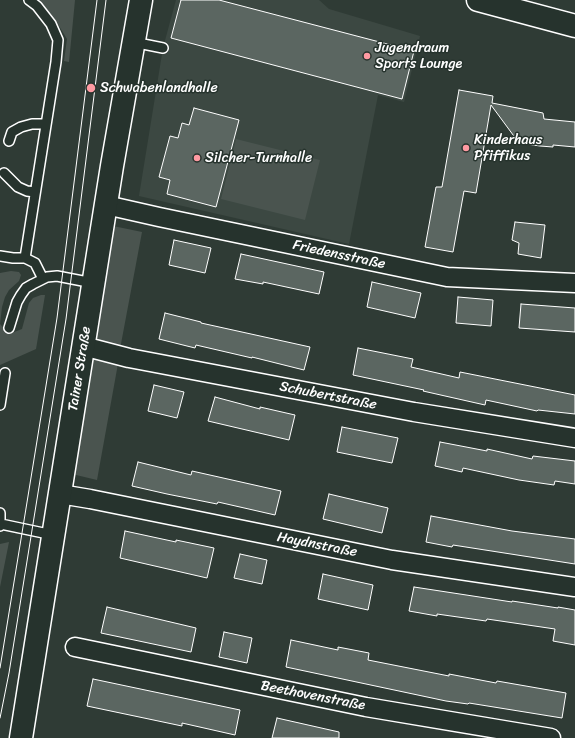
<!DOCTYPE html>
<html>
<head>
<meta charset="utf-8">
<style>
  body { margin:0 }
  canvas { display:block; background:#2f3b35 }
</style>
</head>
<body>
<canvas width="575" height="738"></canvas>
<script>
const context = document.querySelector('canvas').getContext('2d');
context.lineJoin = 'round';
function fillPath(path, color) {
  context.fillStyle = color;
  context.fill(path, 'evenodd');
}
function shape(rows) {
  const path = new Path2D();
  for (const r of rows) {
    path.moveTo(r[0], r[1]);
    for (let i = 2; i < r.length; i += 2) path.lineTo(r[i], r[i + 1]);
  }
  return path;
}
function strokePath(path, color, width, dash) {
  context.strokeStyle = color;
  context.lineWidth = width;
  context.lineCap = dash ? 'butt' : 'round';
  context.setLineDash(dash || []);
  context.stroke(path);
}
function drawText(font, color, halo, rows, align = 'center') {
  context.font = font + ' Sriracha,sans-serif';
  context.lineWidth = 3;
  context.setLineDash([]);
  context.textBaseline = 'middle';
  context.strokeStyle = halo;
  context.fillStyle = color;
  for (const [text, x, y, turn = 0] of rows) {
    context.save();
    context.translate(x, y);
    context.rotate((+turn || 0) * Math.PI / 180);
    context.textAlign = isNaN(turn) ? turn : align;
    if (halo) context.strokeText(text, 0, 0);
    context.fillText(text, 0, 0);
    context.restore();
  }
}
fillPath(shape([
  [176,0,319,0,329,9,420,36,404,102,378,95,349,244,139,196,163,48]
]), '#3c4842');
fillPath(shape([
  [36,0,75,0,69,62,64,61,67,39,56,21],
  [236,139,320,160,305,220,221,199],
  [113,226,142,232,120,349,102,342,95,336],
  [11,271,19,272,21,275,19,281,9,290,5,297,2,307,0,324,9,334,22,329,29,303,33,298,41,295,45,295,36,349,0,365,0,273],
  [92,352,119,358,97,480,72,474],
  [9,542,0,587,0,544]
]), '#4a544f');
const building = shape([
  [181,0,219,0,414,51,402,99,171,38,181,0],
  [459,90,493,96,492,103,543,113,544,119,575,122,575,147,553,145,553,147,540,146,519,143,491,105,476,193,464,191,453,252,425,247,436,187,442,187,459,90],
  [194,108,239,120,216,207,167,194,170,180,159,177,170,136,178,138,182,123,189,125,194,108],
  [515,222,545,225,541,258,518,254,519,243,512,240,515,222],
  [174,240,211,248,205,273,169,265,174,240],
  [241,254,324,272,319,294,263,282,263,284,235,279,241,254],
  [372,282,421,293,415,318,367,307,372,282],
  [458,297,493,300,491,326,456,323,458,297],
  [521,304,575,308,575,332,519,328,521,304],
  [165,313,201,322,201,323,310,347,304,370,252,357,252,358,196,345,195,348,159,339,165,313],
  [358,348,413,359,411,367,459,378,460,372,575,395,575,414,538,410,537,411,486,400,485,405,423,391,424,390,353,375,358,348],
  [154,385,184,392,177,418,148,411,154,385],
  [215,397,260,409,260,407,295,415,289,440,208,421,215,397],
  [342,427,398,438,392,463,337,452,342,427],
  [440,442,487,451,487,449,532,459,533,456,575,461,575,484,555,481,554,485,519,480,463,468,462,472,435,466,440,442],
  [138,462,191,475,192,471,281,491,275,515,218,502,217,504,167,494,132,486,138,462],
  [329,494,388,508,382,533,323,519,329,494],
  [431,516,512,531,575,539,575,564,453,545,452,547,426,542,431,516],
  [125,531,176,542,176,540,214,548,207,578,120,558,125,531],
  [240,554,267,560,262,584,234,578,240,554],
  [323,574,373,585,368,610,318,599,323,574],
  [414,587,512,602,512,601,558,608,558,607,575,610,575,645,553,641,555,629,487,619,486,621,437,614,437,616,409,611,414,587],
  [107,607,196,628,191,652,101,633,107,607],
  [224,632,252,638,247,663,219,657,224,632],
  [291,640,338,650,338,647,369,653,368,660,449,676,449,674,496,683,497,681,566,693,562,718,469,703,468,704,446,701,286,667,291,640],
  [93,679,240,710,235,735,182,723,182,726,87,706,93,679],
  [277,718,339,732,339,738,272,738,277,718]
]);
fillPath(building, '#5b6661');
strokePath(building, '#fff', 1);
const lane = shape([
  [29,0,37,6,51,24,58,40,56,62,25,258,35,263,43,279],
  [133,42,163,48],
  [9,141,12,132,21,127,32,124,46,124],
  [4,173,18,187,27,191,35,192],
  [0,256,13,258,25,258],
  [9,328,17,302,21,295,26,288,33,284,47,277,57,276,93,283],
  [0,405,5,373],
  [0,513,0,526],
  [1,524,53,535]
]);
const street = shape([
  [106,205,159,217,447,277,575,283],
  [83,346,129,358,414,412,575,438],
  [60,494,90,499,392,560,575,587],
  [75,647,366,707,551,738]
]);
const secondary = shape([
  [478,0,575,26],
  [21,738,112,166,141,0]
]);
strokePath(lane, '#fff', 12);
strokePath(street, '#fff', 21);
strokePath(secondary, '#fff', 25);
strokePath(lane, '#26332d', 9);
strokePath(street, '#26332d', 18);
strokePath(secondary, '#26332d', 22);
strokePath(shape([
  [0,668,57,318,97,0],
  [0,718,9,673,66,319,106,0]
]), '#fff', 1);
for (const [x, y, r, color] of [
  [367,56,4,"#ff9aa2"],
  [91,88,5,"#ff9aa2"],
  [466,148,4,"#ff9aa2"],
  [197,158,4,"#ff9aa2"]
]) {
  const dot = new Path2D();
  dot.arc(x, y, r, 0, 2 * Math.PI);
  context.fillStyle = color;
  context.fill(dot);
  strokePath(dot, '#26332d', 1.5);
}
drawText('14px', '#fff', '#26332d', [
  ["Jugendraum",375,48],
  ["Sports Lounge",375,64],
  ["Schwabenlandhalle",100,88],
  ["Kinderhaus",474,140],
  ["Pfiffikus",474,156],
  ["Silcher-Turnhalle",205,158]
], 'left');
drawText('14px', '#fff', '#26332d', [
  ["Friedensstraße",339,255,12],
  ["Tainer Straße",80,369,-81],
  ["Schubertstraße",328,396,11],
  ["Haydnstraße",317,545,11],
  ["Beethovenstraße",313,696,11]
]);
</script>
</body>
</html>
